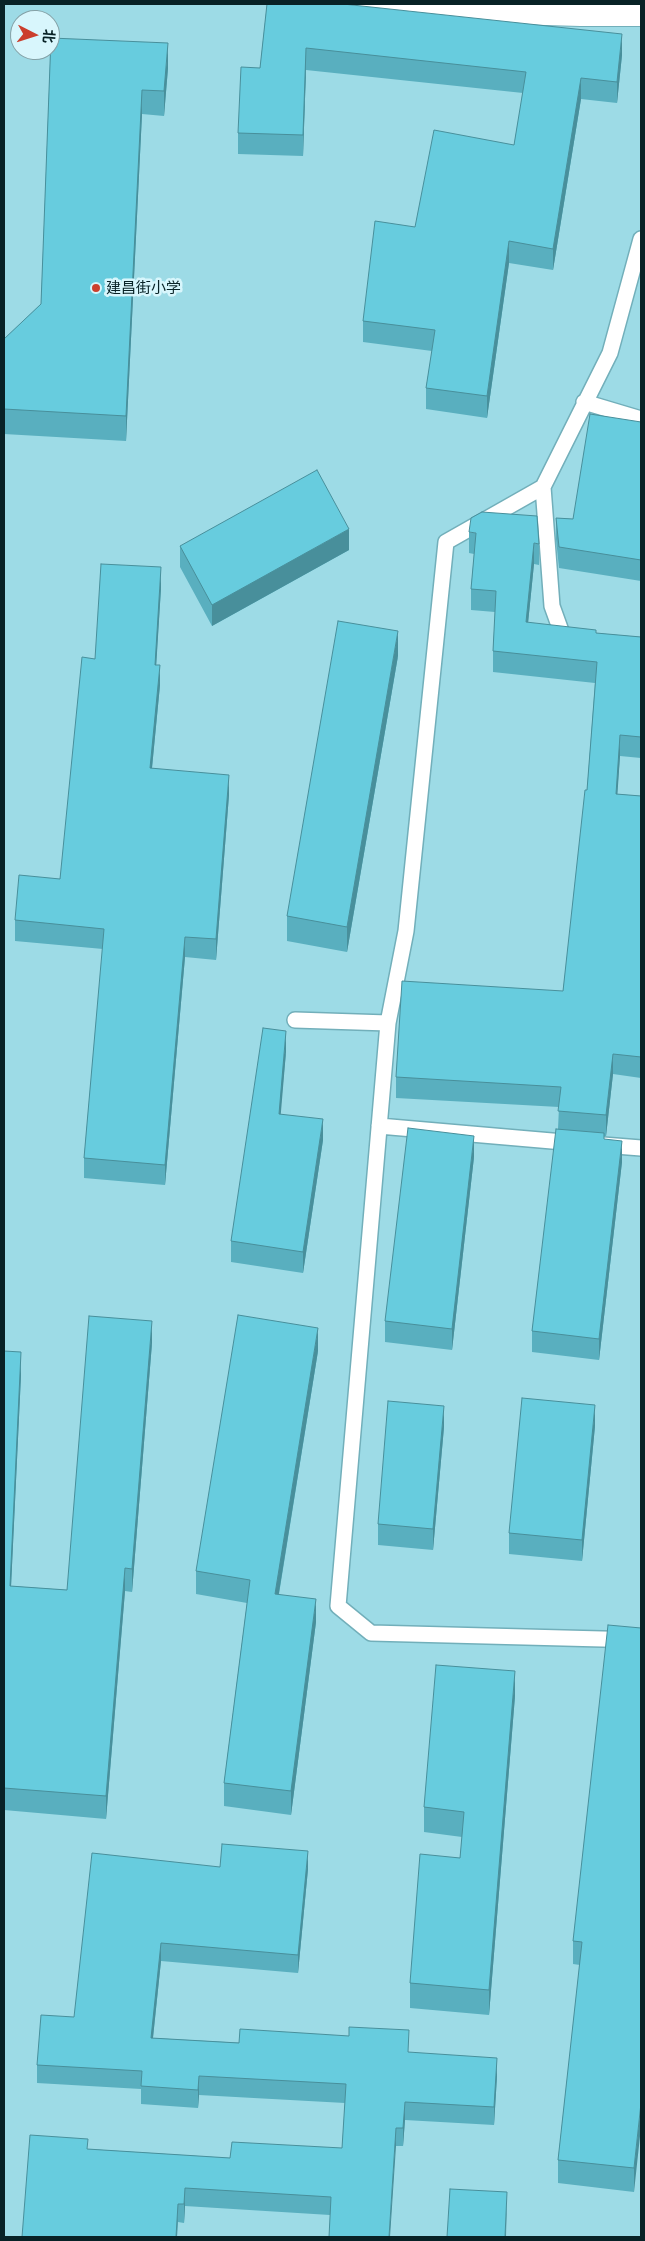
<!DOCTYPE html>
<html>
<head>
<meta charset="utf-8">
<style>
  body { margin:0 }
  #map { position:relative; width:645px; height:2241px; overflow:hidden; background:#9ddbe6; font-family:Mulish,"Noto Sans SC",sans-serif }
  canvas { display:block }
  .frame { position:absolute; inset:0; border:5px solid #082226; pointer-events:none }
  .north { position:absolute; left:10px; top:10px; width:50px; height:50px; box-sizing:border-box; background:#d8f6fc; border:1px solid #85a1a6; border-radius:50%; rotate:95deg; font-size:14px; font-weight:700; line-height:20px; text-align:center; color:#082226 }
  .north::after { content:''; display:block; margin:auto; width:18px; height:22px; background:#cb3f2d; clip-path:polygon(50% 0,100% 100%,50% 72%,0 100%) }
</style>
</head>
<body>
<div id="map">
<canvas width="645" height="2241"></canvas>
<div class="frame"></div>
<div class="north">北</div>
</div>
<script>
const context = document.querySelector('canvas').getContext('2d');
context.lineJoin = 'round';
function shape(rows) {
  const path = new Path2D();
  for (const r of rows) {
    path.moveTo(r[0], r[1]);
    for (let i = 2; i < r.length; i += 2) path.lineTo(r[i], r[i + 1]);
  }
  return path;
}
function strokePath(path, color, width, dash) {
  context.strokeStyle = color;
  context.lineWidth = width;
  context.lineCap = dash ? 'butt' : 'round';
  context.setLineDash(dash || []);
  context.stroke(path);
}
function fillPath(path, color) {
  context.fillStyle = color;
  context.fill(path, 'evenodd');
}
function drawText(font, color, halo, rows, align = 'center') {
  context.font = font + ' Mulish,"Noto Sans SC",sans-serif';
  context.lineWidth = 5;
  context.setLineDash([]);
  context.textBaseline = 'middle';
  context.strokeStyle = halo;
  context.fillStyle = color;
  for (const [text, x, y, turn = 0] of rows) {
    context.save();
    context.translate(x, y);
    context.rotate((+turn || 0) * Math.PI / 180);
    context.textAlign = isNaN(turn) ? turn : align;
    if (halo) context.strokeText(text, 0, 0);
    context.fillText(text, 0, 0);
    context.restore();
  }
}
const service = shape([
  [584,402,641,419],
  [543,487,552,606,561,631],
  [295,1020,388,1023,406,931,446,542,543,487,610,353,641,239],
  [388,1023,338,1606,371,1633,641,1640],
  [379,1126,575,1143],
  [603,1145,641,1148]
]);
const minor = shape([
  [302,4,581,12,641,12]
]);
strokePath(service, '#72afba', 18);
strokePath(minor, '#72afba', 30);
strokePath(service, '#fff', 15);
strokePath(minor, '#fff', 28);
fillPath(shape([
  [267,4,622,55,617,103,581,99,553,270,509,263,487,418,426,409,426,388,432,351,363,342,363,321,415,227,514,145,523,93,306,70,303,156,238,154,238,133,260,68],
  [51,38,168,68,164,116,142,114,126,441,4,434,4,339,41,304],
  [641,422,641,581,559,568,556,539,556,518,573,519],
  [469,532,539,544,539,565,534,564,528,623,596,633,641,637,641,758,620,756,617,794,641,796,641,1078,613,1074,606,1136,604,1136,604,1139,622,1162,599,1360,532,1352,532,1331,558,1129,559,1107,396,1098,396,1077,563,991,587,790,595,683,493,672,493,651,495,612,471,610,471,589,474,554,469,553],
  [180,546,349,550,212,626,180,567],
  [161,588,156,665,160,685,152,768,229,795,216,960,185,957,165,1185,84,1178,84,1158,103,949,15,941,15,920,60,879,95,659],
  [398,656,347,952,287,941,287,916],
  [286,1052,280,1114,323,1140,303,1273,231,1262,231,1241],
  [474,1157,452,1350,385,1342,385,1321],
  [152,1343,132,1592,125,1591,106,1819,4,1810,4,1351,21,1375,11,1586,67,1590],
  [318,1351,279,1594,316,1622,291,1815,224,1806,224,1783,247,1603,196,1594,196,1571],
  [595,1426,582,1561,509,1554,509,1533],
  [444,1427,433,1550,378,1545,378,1524],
  [641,1628,634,2192,558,2183,558,2160,580,1965,573,1964,573,1941],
  [515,1696,489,2015,410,2008,410,1983,460,1858,462,1837,424,1832,424,1807],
  [220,1867,308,1869,298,1973,161,1961,153,2038,409,2052,497,2076,494,2125,405,2120,403,2146,396,2146,330,2215,185,2206,184,2223,178,2222,177,2237,22,2237,88,2149,230,2158,342,2148,345,2103,199,2095,198,2108,141,2104,141,2089,37,2083,37,2065,74,2017]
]), '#59afbf');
fillPath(shape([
  [622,34,622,55,617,103,617,82],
  [168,43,168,68,164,116,164,91],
  [306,48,306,70,303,156,303,135],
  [581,78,581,99,553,270,553,249],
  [142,90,142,114,126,441,126,416],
  [509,241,509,263,487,418,487,396],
  [349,529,349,550,212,626,212,605],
  [534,543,534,564,526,643,526,622],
  [161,567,161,588,155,685,155,665],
  [398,631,398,656,347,952,347,927],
  [160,665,160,685,150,788,150,768],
  [620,735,620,756,616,815,616,794],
  [229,775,229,795,216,960,216,939],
  [185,937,185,957,165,1185,165,1165],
  [286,1031,286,1052,279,1135,279,1114],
  [613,1054,613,1074,606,1136,606,1115],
  [323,1119,323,1140,303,1273,303,1252],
  [474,1136,474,1157,452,1350,452,1329],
  [622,1141,622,1162,599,1360,599,1339],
  [152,1321,152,1343,132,1592,132,1569],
  [318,1328,318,1351,275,1617,275,1594],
  [21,1352,21,1375,10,1608,10,1586],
  [595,1405,595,1426,582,1561,582,1540],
  [444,1406,444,1427,433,1550,433,1529],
  [125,1568,125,1591,106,1819,106,1796],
  [316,1599,316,1622,291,1815,291,1791],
  [515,1671,515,1696,489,2015,489,1990],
  [308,1851,308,1869,298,1973,298,1955],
  [161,1943,161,1961,151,2056,151,2038],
  [497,2058,497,2076,494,2125,494,2107],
  [199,2076,199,2095,198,2108,198,2090],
  [405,2102,405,2120,403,2146,403,2128],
  [641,2103,641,2127,634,2192,634,2168],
  [396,2128,396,2146,390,2237,389,2237],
  [185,2188,185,2206,184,2223,184,2204],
  [507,2192,506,2237,505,2237],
  [178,2204,177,2237,176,2237]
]), '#488f9b');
const building = shape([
  [267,4,343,4,622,34,617,82,581,78,553,249,509,241,487,396,426,388,435,330,363,321,375,221,415,227,434,130,514,145,526,72,306,48,303,135,238,133,241,67,260,68,267,4],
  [51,38,168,43,164,91,142,90,126,416,4,409,4,339,41,304,51,38],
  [590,414,641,422,641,560,559,547,556,518,573,519,590,414],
  [317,470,349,529,212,605,180,546,317,470],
  [482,512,537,516,539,544,534,543,526,622,596,630,596,633,641,637,641,737,620,735,616,794,641,796,641,1057,613,1054,606,1115,558,1111,561,1087,396,1077,402,981,563,991,585,790,587,790,597,662,493,651,496,591,471,589,476,533,469,532,471,518,482,512],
  [101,564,161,567,155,665,160,665,150,768,229,775,216,939,185,937,165,1165,84,1158,104,929,15,920,19,875,60,879,82,657,95,659,101,564],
  [338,621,398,631,347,927,287,916,338,621],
  [263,1028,286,1031,279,1114,323,1119,303,1252,231,1241,263,1028],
  [408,1128,474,1136,452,1329,385,1321,408,1128],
  [556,1129,604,1133,604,1139,622,1141,599,1339,532,1331,556,1129],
  [238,1315,318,1328,275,1594,316,1599,291,1791,224,1783,250,1580,196,1571,238,1315],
  [89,1316,152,1321,132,1569,125,1568,106,1796,4,1788,4,1351,21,1352,10,1586,67,1590,89,1316],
  [522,1398,595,1405,582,1540,509,1533,522,1398],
  [388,1401,444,1406,433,1529,378,1524,388,1401],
  [608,1625,641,1628,641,2103,634,2168,558,2160,582,1942,573,1941,608,1625],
  [436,1665,515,1671,489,1990,410,1983,420,1854,460,1858,464,1812,424,1807,436,1665],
  [222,1844,308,1851,298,1955,161,1943,151,2038,239,2043,240,2029,349,2036,349,2027,409,2030,408,2052,497,2058,494,2107,405,2102,403,2128,396,2128,389,2237,329,2237,331,2197,185,2188,184,2204,178,2204,176,2237,22,2237,30,2135,88,2139,87,2149,230,2158,232,2142,342,2148,346,2084,199,2076,198,2090,141,2086,142,2071,37,2065,41,2015,74,2017,92,1853,220,1867,222,1844],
  [450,2189,507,2192,505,2237,447,2237,450,2189]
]);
fillPath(building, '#67ccde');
strokePath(building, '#488f9b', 1);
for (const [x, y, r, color] of [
  [96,288,5,"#cb3f2d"]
]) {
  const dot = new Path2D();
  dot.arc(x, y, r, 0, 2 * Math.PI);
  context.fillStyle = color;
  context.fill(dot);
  strokePath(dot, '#d8f6fc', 2);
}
drawText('15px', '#082226', '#d8f6fc', [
  ["建昌街小学",106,288]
], 'left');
</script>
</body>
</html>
